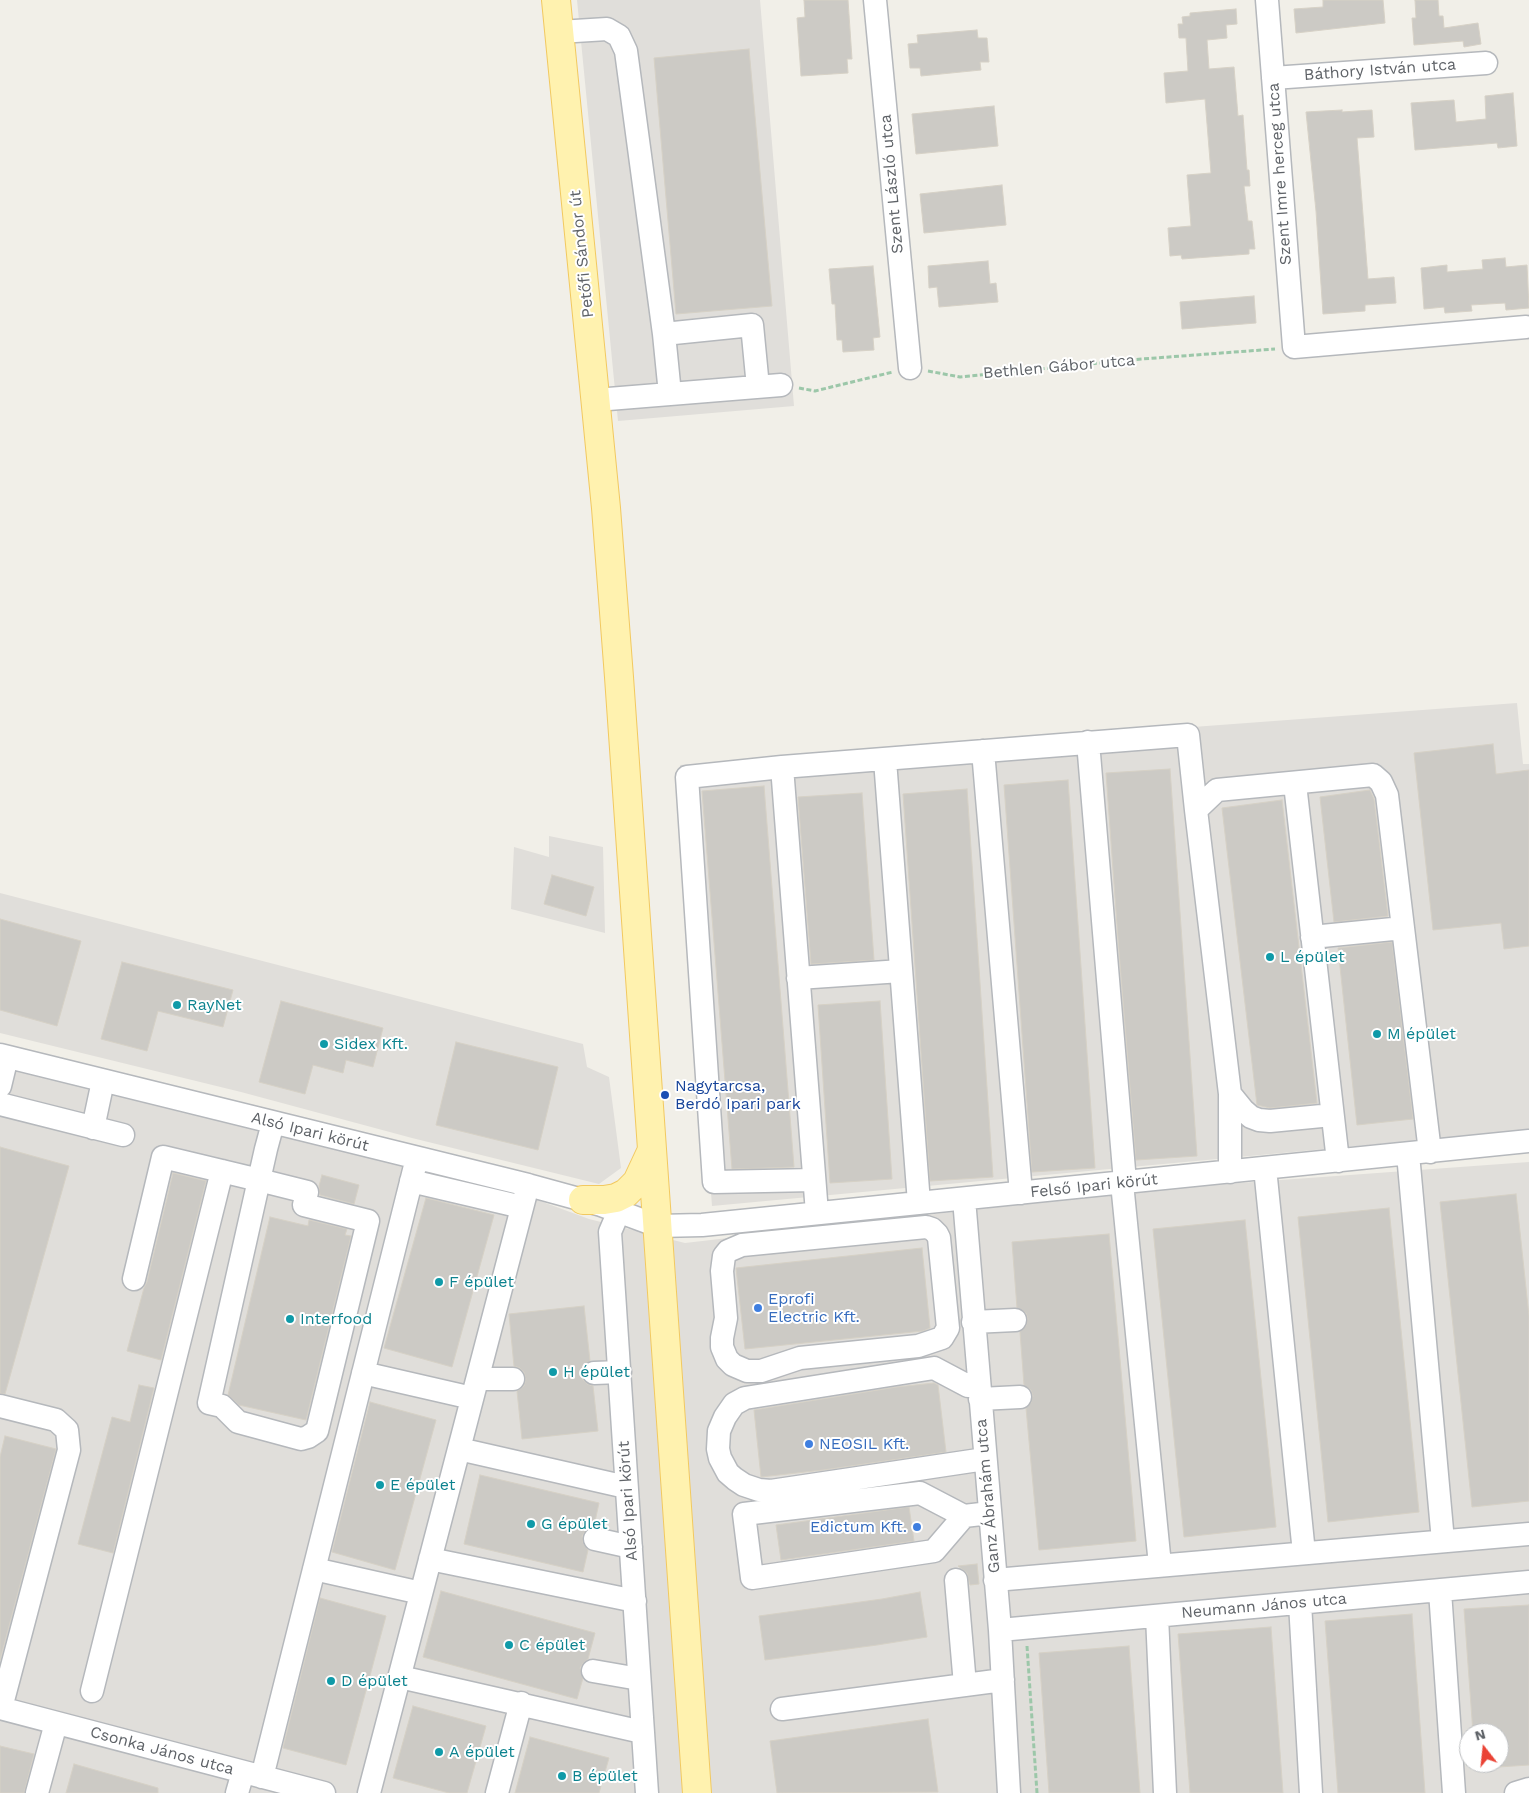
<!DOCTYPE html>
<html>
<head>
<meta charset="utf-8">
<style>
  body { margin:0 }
  #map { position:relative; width:1529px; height:1793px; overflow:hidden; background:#f1efe8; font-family:"Work Sans",sans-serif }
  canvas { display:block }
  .north { position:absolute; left:1459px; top:1723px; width:50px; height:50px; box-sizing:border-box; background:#fff; border:1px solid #bfc1c3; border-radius:50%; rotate:344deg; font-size:14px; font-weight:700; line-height:20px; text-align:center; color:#5f6368 }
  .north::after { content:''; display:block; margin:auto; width:18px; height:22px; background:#ea4335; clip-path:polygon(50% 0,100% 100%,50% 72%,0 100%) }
</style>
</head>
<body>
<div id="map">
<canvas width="1529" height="1793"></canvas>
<div class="north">N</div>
</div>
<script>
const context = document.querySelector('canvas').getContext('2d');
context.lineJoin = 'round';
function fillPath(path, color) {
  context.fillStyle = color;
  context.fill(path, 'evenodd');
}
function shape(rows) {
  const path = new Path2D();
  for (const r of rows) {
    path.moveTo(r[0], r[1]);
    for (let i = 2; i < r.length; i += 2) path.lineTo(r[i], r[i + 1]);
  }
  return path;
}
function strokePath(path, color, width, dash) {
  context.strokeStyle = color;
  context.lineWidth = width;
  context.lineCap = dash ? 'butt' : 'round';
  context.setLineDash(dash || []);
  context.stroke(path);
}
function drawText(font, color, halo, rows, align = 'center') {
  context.font = font + ' "Work Sans",sans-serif';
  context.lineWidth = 4;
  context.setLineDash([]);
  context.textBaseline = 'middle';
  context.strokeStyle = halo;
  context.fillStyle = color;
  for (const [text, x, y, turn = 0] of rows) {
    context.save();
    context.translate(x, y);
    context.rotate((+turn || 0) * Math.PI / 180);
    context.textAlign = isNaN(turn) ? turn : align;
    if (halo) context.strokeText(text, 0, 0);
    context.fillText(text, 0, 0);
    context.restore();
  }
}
fillPath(shape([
  [577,0,760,0,794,406,618,421],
  [1517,703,1523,764,1529,764,1529,1130,712,1206,680,765],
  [549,836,603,847,605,933,511,909,514,847,549,857],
  [0,893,583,1044,587,1067,609,1077,621,1168,599,1184,412,1138,241,1092,0,1033],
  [0,1066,513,1191,589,1219,685,1243,1143,1190,1529,1162,1529,1793,0,1793],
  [1469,1733,1499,1733,1499,1763,1469,1763]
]), '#e0deda');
const building = shape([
  [804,0,848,0,852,59,847,59,848,73,801,76,797,18,805,17,804,0],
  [1323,0,1383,0,1385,23,1296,33,1294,9,1323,7,1323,0],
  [1415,0,1438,0,1439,16,1443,16,1444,28,1478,23,1481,44,1464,47,1463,41,1414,45,1412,18,1416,18,1415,0],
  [1236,9,1237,24,1226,25,1227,38,1207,40,1209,69,1234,67,1238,116,1243,115,1247,170,1249,170,1250,186,1244,186,1248,221,1252,221,1255,249,1249,249,1249,254,1182,259,1181,255,1170,256,1168,228,1191,226,1187,175,1211,173,1205,99,1166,103,1164,73,1188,71,1186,38,1179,38,1178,24,1183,24,1182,17,1190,16,1190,13,1236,9],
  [977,30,978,38,987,38,989,62,980,62,981,70,921,76,920,68,910,68,908,44,918,43,917,35,977,30],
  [749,49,772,306,676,314,654,58,749,49],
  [1513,93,1517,146,1498,148,1497,143,1415,150,1411,103,1454,100,1456,122,1486,119,1485,96,1513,93],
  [994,106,998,146,916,154,912,114,994,106],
  [1342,110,1342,112,1372,110,1374,137,1357,138,1368,279,1394,277,1396,303,1365,305,1365,311,1323,314,1316,211,1306,112,1342,110],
  [1002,185,1006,225,924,233,920,194,1002,185],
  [1505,258,1506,267,1527,265,1529,308,1506,310,1505,303,1471,305,1472,311,1445,313,1444,307,1424,309,1421,268,1447,265,1447,272,1483,269,1482,260,1505,258],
  [988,261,990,284,996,283,998,302,939,307,937,287,929,288,928,266,988,261],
  [873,266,880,337,873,338,874,350,843,352,842,340,837,340,835,304,832,304,829,269,873,266],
  [1254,296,1256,323,1182,329,1180,302,1254,296],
  [1493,744,1496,774,1529,770,1529,946,1504,949,1501,923,1433,930,1414,753,1493,744],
  [1170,769,1197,1156,1136,1160,1118,939,1106,773,1170,769],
  [1068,780,1095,1168,1032,1172,1004,785,1068,780],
  [764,786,794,1167,732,1169,702,791,764,786],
  [967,789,993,1177,930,1181,903,794,967,789],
  [1370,790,1374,799,1388,916,1334,922,1320,797,1370,790],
  [862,793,874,960,811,964,798,797,862,793],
  [1282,800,1317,1103,1270,1108,1257,1105,1222,808,1282,800],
  [552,875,594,887,586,916,544,904,552,875],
  [0,919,81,941,57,1026,0,1010,0,919],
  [1392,942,1413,1119,1357,1125,1338,948,1392,942],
  [122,962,233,990,223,1027,158,1011,147,1051,101,1039,122,962],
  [281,1001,383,1028,373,1067,346,1060,343,1073,313,1065,305,1094,259,1082,281,1001],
  [880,1001,892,1179,830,1183,818,1005,880,1001],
  [456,1042,558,1067,538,1150,436,1125,456,1042],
  [0,1147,69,1166,5,1394,0,1393,0,1147],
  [173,1173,206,1181,161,1360,127,1351,144,1288,147,1282,173,1173],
  [322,1175,359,1185,354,1204,320,1195,319,1186,322,1175],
  [1516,1194,1529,1316,1529,1501,1472,1507,1440,1202,1516,1194],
  [426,1198,494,1215,452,1367,384,1348,426,1198],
  [1389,1208,1419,1512,1328,1522,1298,1217,1389,1208],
  [270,1217,308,1226,309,1220,347,1229,345,1235,351,1236,306,1420,239,1405,228,1395,270,1217],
  [1245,1220,1276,1527,1184,1537,1153,1229,1245,1220],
  [1109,1234,1136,1541,1039,1550,1026,1408,1031,1403,1033,1396,1031,1390,1024,1385,1020,1332,1026,1326,1028,1319,1026,1313,1017,1308,1012,1242,1109,1234],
  [922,1248,930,1328,923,1331,745,1349,736,1268,922,1248],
  [584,1306,590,1361,583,1366,581,1374,583,1380,587,1384,593,1386,598,1431,522,1439,517,1391,524,1386,526,1379,524,1372,520,1368,514,1366,509,1314,584,1306],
  [934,1383,938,1385,946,1452,823,1470,761,1477,754,1410,897,1387,934,1383],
  [139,1385,154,1388,113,1553,78,1544,112,1417,130,1422,139,1385],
  [370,1402,436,1420,395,1570,332,1552,370,1402],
  [5,1436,56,1449,0,1660,0,1457,5,1436],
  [480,1475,599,1503,594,1526,586,1530,582,1536,583,1543,588,1550,583,1572,464,1544,480,1475],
  [909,1507,914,1541,781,1560,776,1525,909,1507],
  [977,1564,979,1584,970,1585,967,1573,958,1566,977,1564],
  [441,1591,595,1633,588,1659,583,1663,580,1668,583,1678,577,1699,423,1657,441,1591],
  [920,1592,927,1637,877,1645,765,1660,759,1616,882,1599,920,1592],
  [320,1598,386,1616,346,1765,283,1748,320,1598],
  [1529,1605,1529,1765,1499,1767,1499,1733,1473,1733,1464,1609,1529,1605],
  [1412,1614,1425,1793,1338,1793,1325,1621,1412,1614],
  [1271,1627,1283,1793,1190,1793,1178,1634,1271,1627],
  [1129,1646,1140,1793,1049,1793,1039,1653,1129,1646],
  [413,1706,486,1726,467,1793,449,1793,393,1778,413,1706],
  [928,1719,938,1792,777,1793,770,1741,928,1719],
  [530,1737,609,1758,599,1793,515,1793,530,1737],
  [0,1746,34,1754,24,1793,0,1793,0,1746],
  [74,1764,158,1788,158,1793,66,1793,74,1764]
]);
fillPath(building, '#cccac5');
strokePath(building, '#d6d1c6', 1);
const minor = shape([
  [875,0,910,368],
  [1267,0,1294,347,1526,327],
  [559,32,607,29,619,36,626,51,664,334,670,394],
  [1273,78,1486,63],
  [664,334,752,325,758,387],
  [596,400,781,385],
  [1088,742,1125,1182],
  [983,751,1021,1193],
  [885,760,919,1203],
  [782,767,817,1213],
  [1295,784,1338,1161],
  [1196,810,1217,790,1373,775,1381,782,1387,795,1430,1152],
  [1312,937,1403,928],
  [798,978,901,971],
  [0,1055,528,1185,601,1205,658,1226,702,1225,1529,1141],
  [0,1086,7,1057],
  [1230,1094,1243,1110,1251,1117,1259,1120,1270,1121,1332,1115],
  [0,1104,123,1135],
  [93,1128,103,1081],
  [1408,1154,1443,1541],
  [1265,1168,1304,1553],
  [814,1180,714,1182,687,777,782,767,1188,735,1196,810,1230,1094,1230,1172],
  [411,1181,522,1207],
  [1122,1183,1160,1565],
  [964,1199,1000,1630,1009,1793],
  [619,1211,610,1232,647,1793],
  [926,1227,932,1229,937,1234,939,1238,948,1328,942,1338,918,1346,800,1358,761,1371,747,1371,733,1365,727,1359,722,1347,722,1338,726,1318,722,1271,724,1256,728,1251,742,1245,926,1227],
  [134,1279,163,1157,259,1180,307,1192,304,1205,368,1221,317,1431,308,1437,301,1439,238,1422,222,1406,209,1403,259,1180,266,1149,273,1123],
  [973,1322,1015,1320],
  [363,1373,472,1398],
  [594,1373,620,1372],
  [478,1379,513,1379],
  [979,1386,968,1386,934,1368,745,1398,734,1404,725,1417,719,1431,718,1449,720,1458,728,1473,735,1479,744,1485,759,1490,771,1491,985,1459],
  [980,1399,1020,1397],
  [0,1406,56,1420,67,1430,69,1450,1,1708],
  [459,1449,626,1487],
  [964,1516,934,1551,752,1578,744,1514,920,1493,964,1516,990,1513],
  [595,1539,631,1547],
  [430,1559,635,1601],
  [314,1569,421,1593],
  [956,1580,965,1685],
  [995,1580,1529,1534],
  [1440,1591,1454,1793],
  [1300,1603,1311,1793],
  [1157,1616,1165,1793],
  [1000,1630,1529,1582],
  [593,1671,639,1679],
  [400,1677,642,1732],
  [92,1691,222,1171],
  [0,1708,324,1793],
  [782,1709,1003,1680],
  [262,1777,417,1158],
  [37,1793,56,1723],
  [237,1793,243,1772],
  [369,1793,528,1185],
  [497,1793,521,1703],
  [1516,1793,1529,1789]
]);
const major = shape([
  [556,0,606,508,619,677,697,1793],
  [583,1200,604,1200,616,1198,626,1193,637,1182,651,1152]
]);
strokePath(minor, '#b5b8bc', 25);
strokePath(major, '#f2c960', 30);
strokePath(shape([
  [928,371,960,377,1129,360,1275,349],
  [799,388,815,391,893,372],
  [1027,1646,1037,1793]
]), '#9cc7a9', 3, [5, 2.5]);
strokePath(minor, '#fff', 22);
strokePath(major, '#fff2af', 28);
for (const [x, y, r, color] of [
  [1270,957,5,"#0f9aa8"],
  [177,1005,5,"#0f9aa8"],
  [1377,1034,5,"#0f9aa8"],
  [324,1044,5,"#0f9aa8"],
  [665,1095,5,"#1a4fb4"],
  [439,1282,5,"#0f9aa8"],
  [758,1308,5,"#3f7fe0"],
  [290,1319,5,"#0f9aa8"],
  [553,1372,5,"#0f9aa8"],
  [809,1444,5,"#3f7fe0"],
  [380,1485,5,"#0f9aa8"],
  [531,1524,5,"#0f9aa8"],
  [917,1527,5,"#3f7fe0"],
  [509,1645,5,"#0f9aa8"],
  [331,1681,5,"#0f9aa8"],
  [439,1752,5,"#0f9aa8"],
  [562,1776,5,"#0f9aa8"]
]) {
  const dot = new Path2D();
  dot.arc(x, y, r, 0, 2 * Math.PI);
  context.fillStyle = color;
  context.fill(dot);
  strokePath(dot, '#fff', 2);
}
drawText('16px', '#5f6368', '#fff', [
  ["Báthory István utca",1380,70,-4],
  ["Szent Imre herceg utca",1280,174,-94],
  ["Szent László utca",892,184,-95],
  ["Petőfi Sándor út",582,254,-96],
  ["Bethlen Gábor utca",1059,367,-5],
  ["Alsó Ipari körút",310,1132,14],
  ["Felső Ipari körút",1094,1186,-6],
  ["Ganz Ábrahám utca",988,1496,-95],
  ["Alsó Ipari körút",628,1501,-94],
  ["Neumann János utca",1264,1606,-5],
  ["Csonka János utca",162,1751,15]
]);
drawText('16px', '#0d838f', '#fff', [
  ["L épület",1280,957],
  ["RayNet",187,1005],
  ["M épület",1387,1034],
  ["Sidex Kft.",334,1044],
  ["F épület",449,1282],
  ["Interfood",300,1319],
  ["H épület",563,1372],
  ["E épület",390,1485],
  ["G épület",541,1524],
  ["C épület",519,1645],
  ["D épület",341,1681],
  ["A épület",449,1752],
  ["B épület",572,1776]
], 'left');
drawText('16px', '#164399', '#fff', [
  ["Nagytarcsa,",675,1086],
  ["Berdó Ipari park",675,1104]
], 'left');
drawText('16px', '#366cbe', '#fff', [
  ["Eprofi",768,1299],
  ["Electric Kft.",768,1317],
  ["NEOSIL Kft.",819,1444],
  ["Edictum Kft.",907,1527,"right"]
], 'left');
</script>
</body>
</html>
